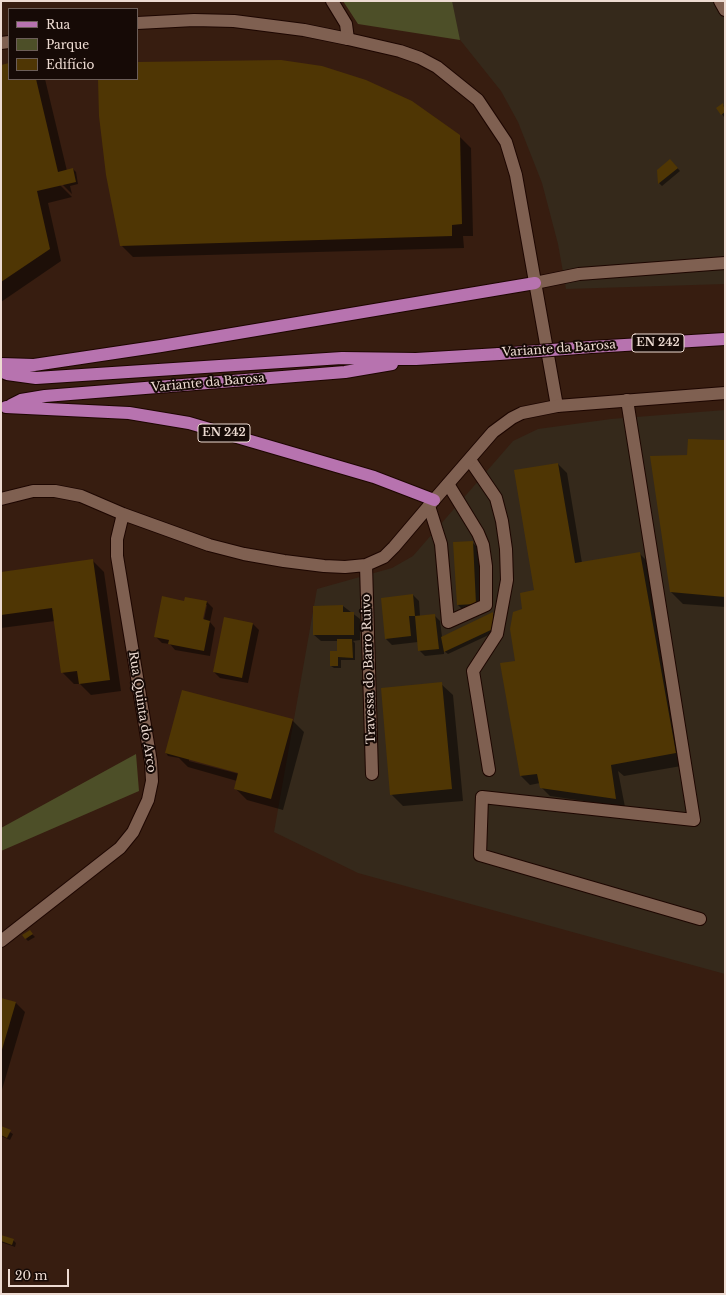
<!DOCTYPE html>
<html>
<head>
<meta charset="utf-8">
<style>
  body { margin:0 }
  #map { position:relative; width:726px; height:1295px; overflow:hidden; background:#371d10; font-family:"Libre Baskerville",serif }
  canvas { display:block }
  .frame { position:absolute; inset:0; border:2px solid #eddbd2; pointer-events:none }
  .legend { position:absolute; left:8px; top:8px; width:130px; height:72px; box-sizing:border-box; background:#160a06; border:1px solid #6c5e58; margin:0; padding:5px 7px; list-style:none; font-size:12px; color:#eddbd2 }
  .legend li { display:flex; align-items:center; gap:8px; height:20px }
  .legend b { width:20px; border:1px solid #6c5e58 }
  .scale { position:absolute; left:8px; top:1269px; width:61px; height:18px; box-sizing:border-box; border:2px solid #eddbd2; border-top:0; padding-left:5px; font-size:12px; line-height:14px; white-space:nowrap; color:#eddbd2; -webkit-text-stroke:3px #160a06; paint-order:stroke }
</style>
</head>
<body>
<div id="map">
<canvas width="726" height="1295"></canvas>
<div class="frame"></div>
<ul class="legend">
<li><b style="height:5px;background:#b773af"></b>Rua</li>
<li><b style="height:11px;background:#4d4f28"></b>Parque</li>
<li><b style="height:11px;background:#4f3604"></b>Edifício</li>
</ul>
<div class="scale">20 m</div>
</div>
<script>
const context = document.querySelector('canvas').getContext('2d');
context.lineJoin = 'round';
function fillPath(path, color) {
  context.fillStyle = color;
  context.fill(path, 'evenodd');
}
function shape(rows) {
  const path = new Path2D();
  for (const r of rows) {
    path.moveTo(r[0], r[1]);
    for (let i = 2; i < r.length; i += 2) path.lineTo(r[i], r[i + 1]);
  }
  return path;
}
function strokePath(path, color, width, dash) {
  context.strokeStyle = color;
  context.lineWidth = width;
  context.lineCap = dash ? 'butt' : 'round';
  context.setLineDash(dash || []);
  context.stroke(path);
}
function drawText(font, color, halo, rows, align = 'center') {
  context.font = font + ' "Libre Baskerville",serif';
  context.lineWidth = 4;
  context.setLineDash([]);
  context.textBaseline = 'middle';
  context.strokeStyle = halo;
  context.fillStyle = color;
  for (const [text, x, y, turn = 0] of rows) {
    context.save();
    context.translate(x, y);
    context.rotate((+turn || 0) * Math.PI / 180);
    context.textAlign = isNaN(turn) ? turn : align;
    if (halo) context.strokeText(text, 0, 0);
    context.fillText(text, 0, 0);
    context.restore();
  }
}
fillPath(shape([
  [450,1,725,1,725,284,566,289,558,244,542,183,518,122,501,91,457,36],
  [725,410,725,974,358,873,274,832,317,589,392,568,413,556,513,441,538,429,611,419]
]), '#35291b');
fillPath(shape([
  [343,1,452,1,460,40,358,24],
  [136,754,139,791,1,851,1,828]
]), '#4d4f28');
fillPath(shape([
  [137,63,459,136,471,148,473,236,463,236,464,248,133,257,121,245,99,79,137,79],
  [9,64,9,79,45,79,67,171,73,169,76,172,78,184,70,186,72,194,62,184,59,184,72,197,48,203,61,261,1,302,1,66],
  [723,105,725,107,724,117,722,114],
  [673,163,680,171,662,186,659,183,658,171],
  [725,441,725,607,683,604,671,592,688,456],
  [558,464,567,473,582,563,639,553,651,565,687,765,624,776,618,771,625,807,550,796,541,787,540,783,530,785,521,776,501,664,517,662,522,611,535,591],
  [472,542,478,548,482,610,464,611,458,605],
  [92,560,104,572,121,691,91,695,80,684,74,684,62,672,55,621,1,628,1,573],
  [413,595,419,601,420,616,434,615,440,621,442,637,493,614,496,616,495,632,448,654,444,651,444,654,425,656,419,650,418,642,392,645,386,639],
  [207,602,213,608,210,622,215,628,210,656,175,650,170,644,162,643,156,637],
  [205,605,207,605,203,624,201,624],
  [343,606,360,619,360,640,353,641,355,643,355,660,341,660,341,668,334,668,331,666,338,652,338,641,321,641,314,635],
  [253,624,259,630,248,683,220,678,214,672],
  [441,684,453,695,463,801,403,806,391,794],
  [292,720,304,732,283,810,247,800,235,788,237,781,188,767,179,758,168,756,166,753],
  [189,758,243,773,243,775,189,761],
  [32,934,35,937,28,941,26,939],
  [1,999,16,1003,25,1012,1,1093],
  [1,1127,13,1134,10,1140,1,1136],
  [1,1236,13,1240,16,1243,15,1247,1,1242]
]), '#0007');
fillPath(shape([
  [281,60,322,66,366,80,412,101,460,135,462,224,452,225,452,236,120,246,106,175,99,116,98,79,137,79,137,62],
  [9,63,9,79,36,79,58,172,73,168,76,182,37,191,50,249,1,282,1,65],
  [723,103,725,112,721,115,716,108],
  [670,159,678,168,658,184,657,170],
  [688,439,725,440,725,597,670,592,650,456,687,455],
  [558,463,575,563,640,552,676,753,611,765,616,799,540,788,537,774,520,776,500,663,515,661,510,629,513,612,522,609,520,593,534,590,514,470],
  [473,541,476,604,457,605,453,542],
  [93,559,110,680,79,684,77,671,61,673,52,608,1,615,1,572],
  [413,594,415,616,435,614,439,649,418,651,415,616,409,616,411,636,385,639,381,598],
  [162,596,184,601,185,597,207,601,203,619,210,621,204,651,168,644,169,640,154,637],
  [343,605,343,612,354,612,354,635,313,635,313,606],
  [493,612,493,629,444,652,441,637],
  [224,617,253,623,242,678,213,672],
  [337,639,352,639,353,658,338,657,338,666,330,666,330,651,337,651],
  [442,682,452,789,390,795,381,688],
  [182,690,293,719,271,799,234,789,238,773,165,753],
  [30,930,33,934,25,939,22,935],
  [1,998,16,1002,1,1053],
  [1,1126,11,1130,7,1138,1,1135],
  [1,1235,14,1239,12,1245,1,1241]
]), '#4f3604');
const lane = shape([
  [332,1,346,24,348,39],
  [720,1,725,10],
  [535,283,579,274,725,263],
  [627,400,694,820,482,797,480,855,700,919],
  [470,460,496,498,502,521,506,549,507,580,497,634,473,671,489,770],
  [429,506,441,544,448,622,486,605,486,566,483,545,478,533,448,484]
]);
const street = shape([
  [137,23,194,20,234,21,304,30,348,39,400,51,420,58,437,67,478,100,506,142,516,175,557,406],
  [1,43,9,42],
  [1,499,33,491,55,491,81,496,123,514,209,545,244,554,284,561,324,566,345,567,366,565,384,557,394,547,434,500],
  [366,565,372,774],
  [1,941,120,848,133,832,148,800,152,781,151,762,117,556,117,539,123,514]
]);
const secondary = shape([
  [434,500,493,432,512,418,522,413,557,406,725,393]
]);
const primary = shape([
  [591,347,725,339],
  [1,364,34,365,161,346,535,283],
  [1,371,7,374,36,378,342,358,416,359,499,354],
  [11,405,21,400,45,396,345,372,392,364],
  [6,407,129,413,189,423,374,477,434,500]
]);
strokePath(lane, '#1d0600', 14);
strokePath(street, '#1d0600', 14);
strokePath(secondary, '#1d0600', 14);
strokePath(primary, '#1d0600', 14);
strokePath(lane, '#7f6051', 12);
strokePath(street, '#7f6051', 12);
strokePath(secondary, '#7f6051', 12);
strokePath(primary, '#b773af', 12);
const primaryBridge = shape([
  [499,354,591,347]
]);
strokePath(primaryBridge, '#1d0600', 14, []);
strokePath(primaryBridge, '#b773af', 12);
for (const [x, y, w] of [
  [658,343,52],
  [224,433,52]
]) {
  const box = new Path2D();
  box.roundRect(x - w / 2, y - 9, w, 18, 3);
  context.fillStyle = '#160a06';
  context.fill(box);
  strokePath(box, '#eddbd2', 1);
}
drawText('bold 11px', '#eddbd2', null, [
  ["EN 242",658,343],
  ["EN 242",224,433]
]);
drawText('12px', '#eddbd2', '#160a06', [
  ["Variante da Barosa",559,349,-4],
  ["Variante da Barosa",208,383,-5],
  ["Travessa do Barro Ruivo",369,669,-92],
  ["Rua Quinta do Arco",142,712,81]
]);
</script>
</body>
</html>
